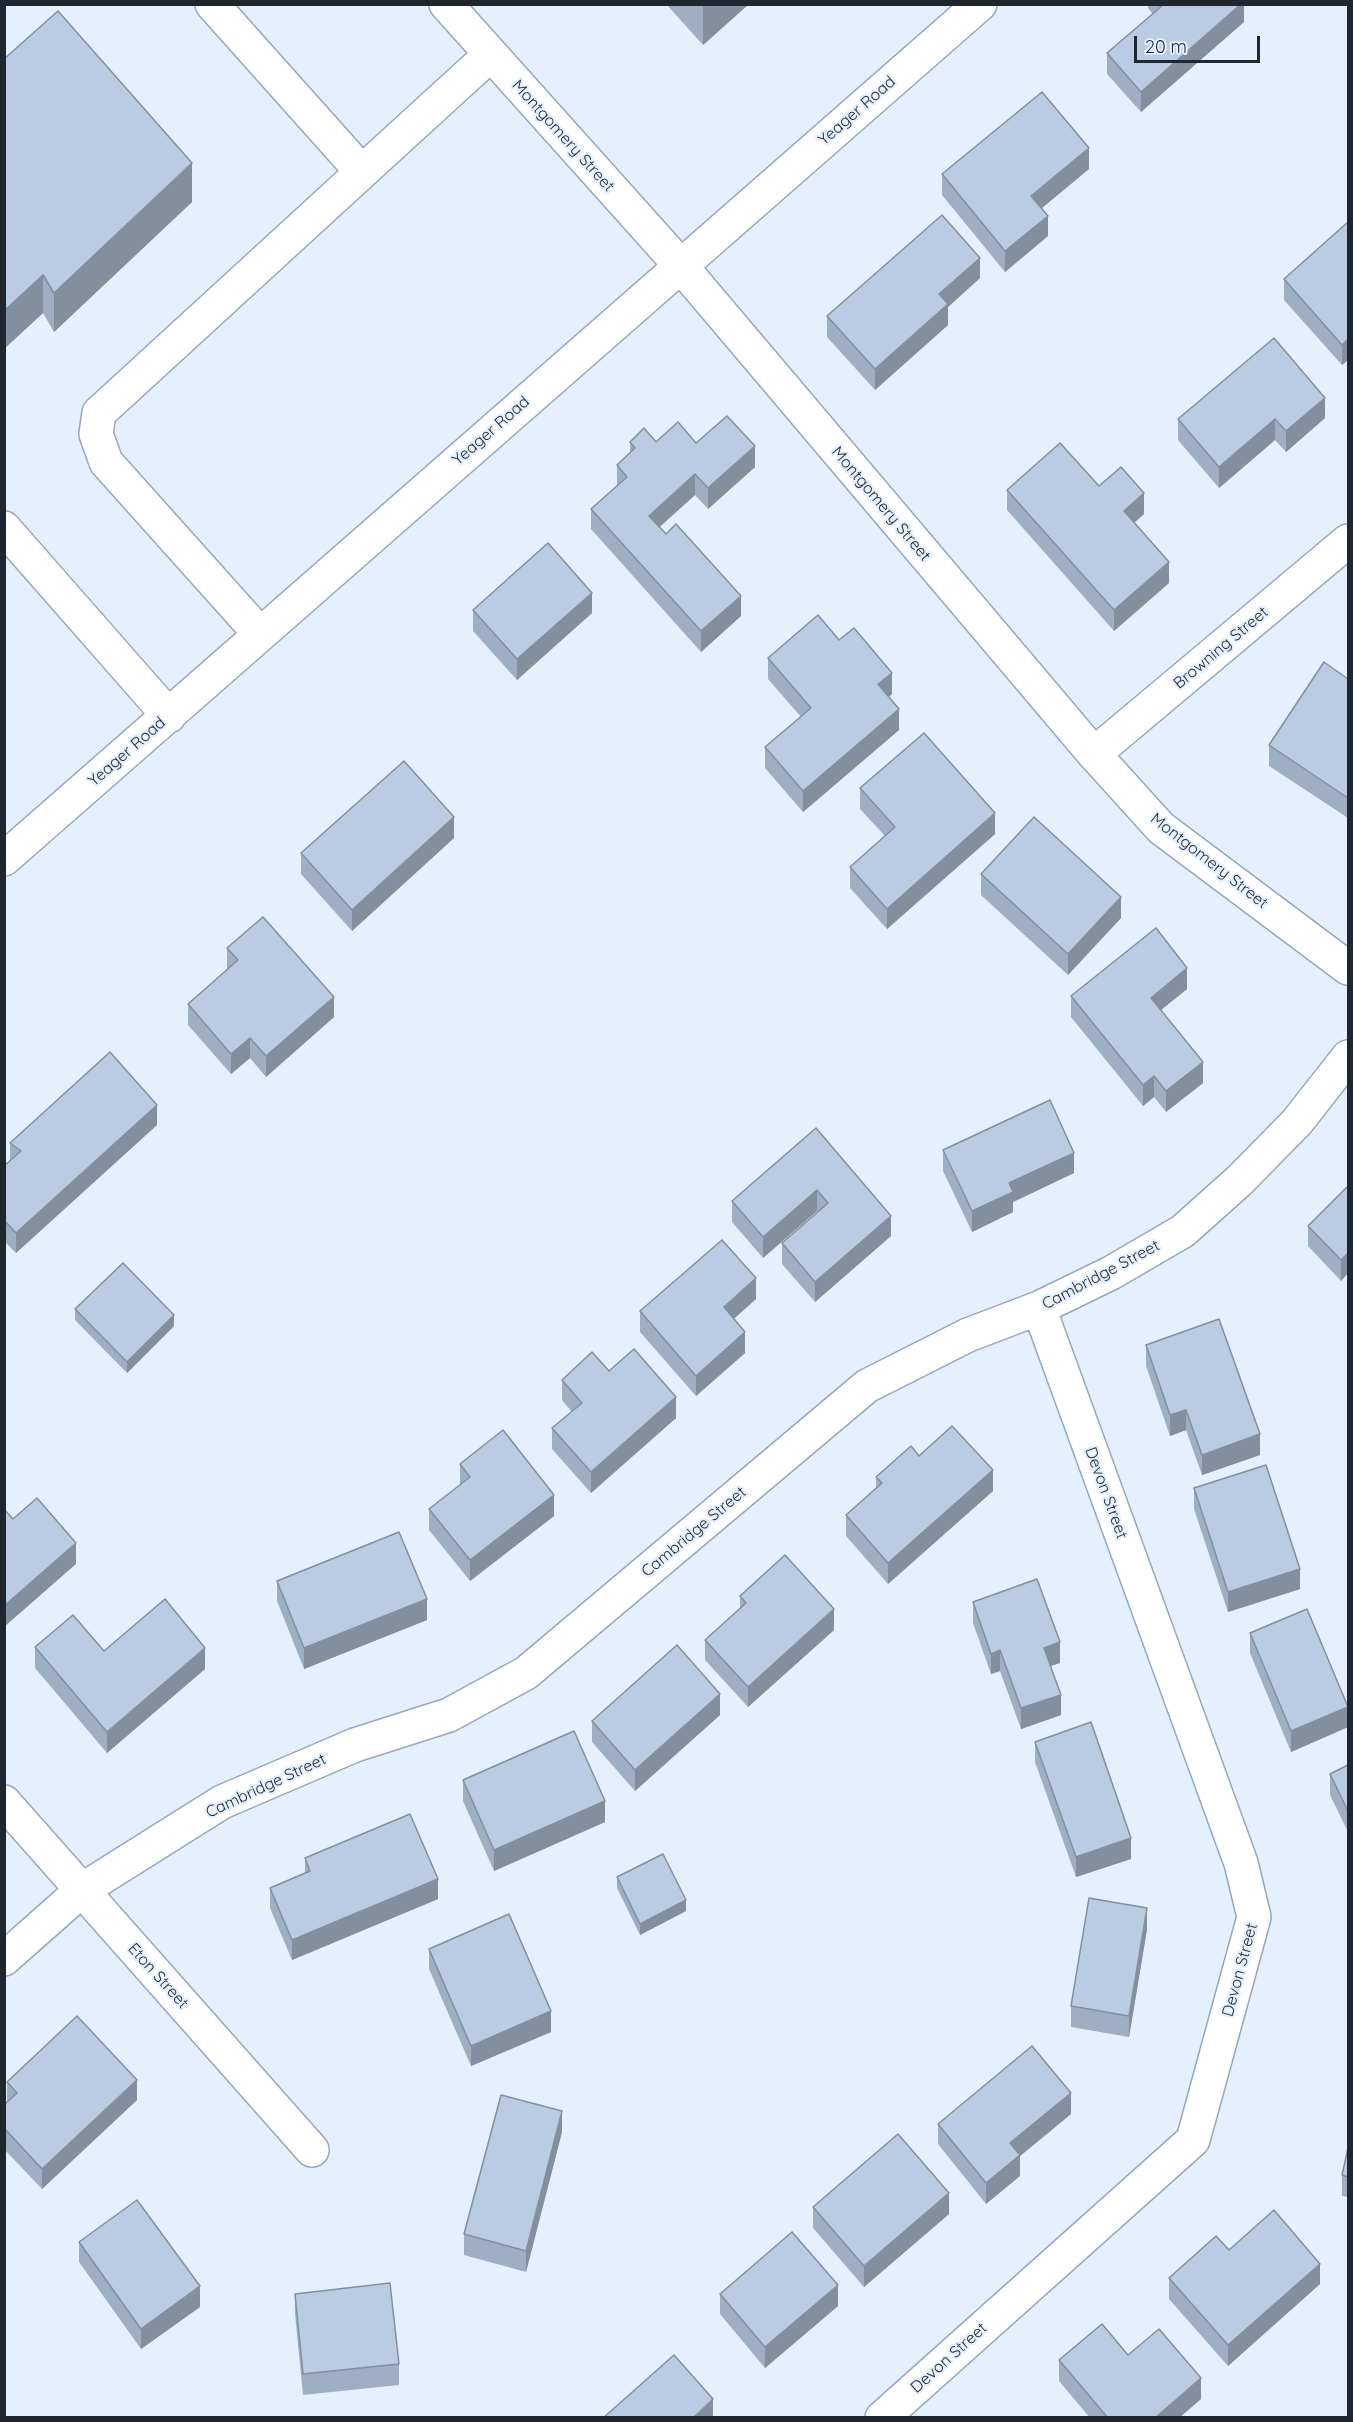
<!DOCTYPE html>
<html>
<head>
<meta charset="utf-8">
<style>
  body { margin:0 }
  #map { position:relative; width:1353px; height:2422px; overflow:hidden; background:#e4f0fe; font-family:Quicksand,sans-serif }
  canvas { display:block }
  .frame { position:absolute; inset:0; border:6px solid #1f262f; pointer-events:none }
  .scale { position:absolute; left:1134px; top:36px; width:126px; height:27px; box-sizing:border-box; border:3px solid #1f262f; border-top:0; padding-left:8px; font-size:18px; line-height:21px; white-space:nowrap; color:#1f262f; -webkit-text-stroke:4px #e4f0fe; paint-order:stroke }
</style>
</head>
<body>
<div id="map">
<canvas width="1353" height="2422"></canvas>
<div class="frame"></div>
<div class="scale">20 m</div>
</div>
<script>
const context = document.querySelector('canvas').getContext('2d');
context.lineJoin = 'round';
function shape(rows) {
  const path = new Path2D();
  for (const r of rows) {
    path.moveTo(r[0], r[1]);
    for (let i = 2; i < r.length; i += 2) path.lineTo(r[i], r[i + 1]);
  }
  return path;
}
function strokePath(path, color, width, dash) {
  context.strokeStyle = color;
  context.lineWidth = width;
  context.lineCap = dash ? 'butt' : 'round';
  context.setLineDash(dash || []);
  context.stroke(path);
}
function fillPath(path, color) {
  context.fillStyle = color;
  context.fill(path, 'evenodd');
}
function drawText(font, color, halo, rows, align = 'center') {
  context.font = font + ' Quicksand,sans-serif';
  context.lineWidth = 4.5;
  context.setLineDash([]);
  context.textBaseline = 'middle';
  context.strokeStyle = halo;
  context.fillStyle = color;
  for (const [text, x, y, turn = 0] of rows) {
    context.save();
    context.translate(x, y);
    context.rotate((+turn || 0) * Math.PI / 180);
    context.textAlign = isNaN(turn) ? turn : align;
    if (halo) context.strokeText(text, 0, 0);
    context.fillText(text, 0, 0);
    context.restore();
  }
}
const minor = shape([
  [212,4,362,172,99,413,96,434,106,462,260,634],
  [446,4,680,265,1094,754,1161,828,1348,968],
  [362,172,490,55],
  [4,528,169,716],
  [1094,754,1348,541],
  [4,859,980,4],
  [4,1802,312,2150],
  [4,1959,82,1890,222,1802,355,1745,449,1715,526,1673,867,1386,968,1335,1039,1308,1111,1273,1183,1231,1240,1180,1297,1122,1348,1057],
  [882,2418,1193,2140,1254,1917,1241,1863,1039,1308]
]);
strokePath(minor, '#95a7be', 36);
strokePath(minor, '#fff', 33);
fillPath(shape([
  [666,4,749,4,703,45],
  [1148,4,1244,4,1244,22,1141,112,1107,74,1107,53,1153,14,1148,8],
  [4,59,192,202,54,332,43,313,4,349],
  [1089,169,1042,208,1048,236,1005,272,942,195,942,174],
  [1348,222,1348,360,1342,365,1284,300,1284,279],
  [980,278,948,307,948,325,875,390,827,337,827,316],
  [1325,418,1286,452,1275,440,1219,488,1178,440,1178,419],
  [630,442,696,443,755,467,708,509,695,495,660,527,741,616,701,652,591,529,591,509,617,486,617,465,630,453],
  [1099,486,1144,514,1134,523,1169,583,1114,631,1007,510,1007,490],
  [473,610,592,613,517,680,473,631],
  [839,640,892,694,889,697,899,730,803,812,765,768,765,747,801,717,768,679,768,658],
  [1348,679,1348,818,1269,766,1269,745],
  [860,788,995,834,887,929,850,888,850,867,885,836,860,809],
  [454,838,352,931,301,874,301,853],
  [981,874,1121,918,1068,975,981,895],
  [227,948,334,1017,266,1077,250,1058,231,1074,188,1025,188,1004,227,969],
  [1187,989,1161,1010,1203,1083,1166,1112,1154,1097,1143,1106,1071,1017,1071,996],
  [157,1125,16,1253,4,1241,4,1166,10,1161,10,1143],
  [816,1128,891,1236,815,1302,782,1264,782,1243,818,1212,817,1211,763,1258,732,1222,732,1201],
  [943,1150,1074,1173,1013,1202,1013,1212,972,1232,943,1171],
  [1348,1186,1348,1273,1341,1281,1308,1246,1308,1226],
  [756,1299,734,1319,745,1353,696,1396,640,1332,640,1311],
  [75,1309,174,1326,127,1373,75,1320],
  [1146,1345,1260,1455,1202,1475,1186,1430,1170,1436,1146,1366],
  [562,1380,676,1418,591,1493,552,1449,552,1428,572,1412,562,1400],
  [919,1456,993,1491,888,1584,846,1536,846,1515,876,1488,876,1477],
  [460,1464,554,1516,470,1581,429,1530,429,1509,460,1485],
  [1194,1488,1300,1589,1228,1612,1194,1509],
  [277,1581,427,1620,304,1669,277,1601],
  [740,1596,834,1630,748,1707,705,1660,705,1640,740,1608],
  [973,1602,1060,1663,1051,1666,1061,1715,1021,1729,1000,1671,991,1674,973,1623],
  [1250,1633,1348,1727,1291,1752,1250,1653],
  [35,1647,104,1651,205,1669,107,1753,35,1668],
  [720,1715,635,1791,592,1742,592,1721],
  [1035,1742,1131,1859,1076,1877,1035,1762],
  [1348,1765,1348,1832,1330,1795,1330,1774],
  [463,1780,605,1822,494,1871,463,1801],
  [305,1858,438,1899,292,1960,270,1908,270,1888,305,1873],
  [617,1877,686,1911,640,1935,617,1888],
  [1147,1929,1129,2037,1071,2027,1071,2006],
  [429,1949,551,2032,471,2066,429,1969],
  [7,2082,137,2100,42,2189,4,2149,4,2105,7,2103],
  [1071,2114,1020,2156,1020,2176,986,2204,938,2144,938,2124],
  [562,2132,526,2272,464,2255,464,2234],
  [1348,2148,1348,2197,1342,2196,1342,2175],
  [813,2207,949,2214,864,2287,813,2228],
  [79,2242,200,2307,141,2349,79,2262],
  [1229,2250,1320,2284,1228,2366,1169,2299,1169,2278],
  [295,2294,399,2364,399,2385,303,2395,295,2314],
  [720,2294,838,2306,765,2368,720,2314],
  [1128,2355,1201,2399,1179,2418,1090,2418,1059,2381,1059,2360]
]), '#9fafc3');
fillPath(shape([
  [705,4,749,4,703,45,703,7],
  [1241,4,1244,4,1244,22,1141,112,1141,92],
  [1089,148,1089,169,1031,217,1031,196],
  [192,163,192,202,54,332,54,293],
  [1048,216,1048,236,1005,272,1005,251],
  [980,258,980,278,948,307,948,325,875,390,875,369,939,294],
  [43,275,43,313,4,349,4,311],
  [1348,339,1348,360,1342,365,1342,345],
  [1325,398,1325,418,1286,452,1286,431],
  [1275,419,1275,440,1219,488,1219,467],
  [755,446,755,467,708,509,708,488],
  [695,474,695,495,649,536,649,516],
  [1144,493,1144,514,1124,532,1124,511],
  [1169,562,1169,583,1114,631,1114,610],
  [592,593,592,613,517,680,517,659],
  [741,596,741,616,701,652,701,631],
  [892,673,892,694,878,705,878,684],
  [899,709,899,730,803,812,803,791],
  [995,813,995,834,887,929,887,909],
  [454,817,454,838,352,931,352,910],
  [1121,897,1121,918,1068,975,1068,954],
  [1187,968,1187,989,1151,1018,1151,998],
  [334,997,334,1017,266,1077,266,1056],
  [250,1038,250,1058,231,1074,231,1054],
  [1203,1062,1203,1083,1166,1112,1166,1091],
  [1154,1076,1154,1097,1143,1106,1143,1085],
  [157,1105,157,1125,16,1253,16,1233],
  [1074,1153,1074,1173,1013,1202,1013,1212,972,1232,972,1211,1009,1183],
  [817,1190,817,1211,763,1258,763,1237],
  [891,1216,891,1236,815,1302,815,1282],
  [1348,1253,1348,1273,1341,1281,1341,1260],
  [756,1278,756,1299,724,1327,724,1307],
  [174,1315,174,1326,127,1373,127,1362],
  [745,1332,745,1353,696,1396,696,1376],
  [676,1397,676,1418,591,1493,591,1472],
  [1186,1410,1186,1430,1170,1436,1170,1415],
  [1260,1434,1260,1455,1202,1475,1202,1455],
  [993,1470,993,1491,888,1584,888,1563],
  [554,1495,554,1516,470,1581,470,1560],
  [76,1543,76,1564,4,1627,4,1606],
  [1300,1569,1300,1589,1228,1612,1228,1592],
  [427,1599,427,1620,304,1669,304,1648],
  [834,1609,834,1630,748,1707,748,1687],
  [1060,1642,1060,1663,1044,1668,1044,1648],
  [205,1648,205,1669,107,1753,107,1732],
  [1000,1650,1000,1671,991,1674,991,1654],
  [720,1694,720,1715,635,1791,635,1770],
  [1061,1695,1061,1715,1021,1729,1021,1708],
  [1348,1707,1348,1727,1291,1752,1291,1731],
  [605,1801,605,1822,494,1871,494,1850],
  [1131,1838,1131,1859,1076,1877,1076,1857],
  [438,1879,438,1899,292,1960,292,1940],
  [686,1900,686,1911,640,1935,640,1924],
  [1147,1908,1147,1929,1129,2037,1129,2016],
  [551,2011,551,2032,471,2066,471,2046],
  [137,2080,137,2100,42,2189,42,2169],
  [1071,2093,1071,2114,1020,2156,1020,2176,986,2204,986,2183,1010,2143],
  [562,2111,562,2132,526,2272,526,2251],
  [949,2193,949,2214,864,2287,864,2266],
  [1320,2264,1320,2284,1228,2366,1228,2345],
  [838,2285,838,2306,765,2368,765,2347],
  [200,2286,200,2307,141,2349,141,2329],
  [1201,2378,1201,2399,1179,2418,1155,2418],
  [713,2399,713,2418,693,2418]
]), '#828f9f');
const building = shape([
  [1163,4,1241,4,1141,92,1107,53,1163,5,1163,4],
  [58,11,192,163,54,293,43,275,4,311,4,59,58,11],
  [1042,92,1089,148,1031,196,1048,216,1005,251,942,174,1042,92],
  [942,215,980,258,939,294,948,304,875,369,827,316,942,215],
  [1348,222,1348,339,1342,345,1284,279,1348,222],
  [1274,338,1325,398,1286,431,1275,419,1219,467,1178,419,1274,338],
  [727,416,755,446,708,488,695,474,649,516,666,534,676,524,741,596,701,631,591,509,627,477,617,465,635,448,630,442,644,428,656,442,678,422,696,443,727,416],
  [1060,443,1099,486,1121,467,1144,493,1124,511,1169,562,1114,610,1007,490,1060,443],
  [548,543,592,593,517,659,473,610,548,543],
  [818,615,839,640,854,628,892,673,878,684,899,709,803,791,765,747,811,708,768,658,818,615],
  [1324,662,1348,679,1348,798,1269,745,1324,662],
  [924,733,995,813,887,909,850,867,895,827,860,788,924,733],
  [404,761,454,817,352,910,301,853,404,761],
  [1034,817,1121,897,1068,954,981,874,1034,817],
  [263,917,334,997,266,1056,250,1038,231,1054,188,1004,238,960,227,948,263,917],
  [1156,928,1187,968,1151,998,1203,1062,1166,1091,1154,1076,1143,1085,1071,996,1156,928],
  [110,1052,157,1105,16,1233,4,1220,4,1166,21,1151,10,1143,110,1052],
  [1050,1100,1074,1153,1009,1183,1013,1192,972,1211,943,1150,1050,1100],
  [816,1128,891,1216,815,1282,782,1243,828,1203,817,1190,763,1237,732,1201,816,1128],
  [1348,1186,1348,1253,1341,1260,1308,1226,1348,1186],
  [722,1240,756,1278,724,1307,745,1332,696,1376,640,1311,722,1240],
  [123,1263,174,1315,127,1362,75,1309,123,1263],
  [1219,1319,1260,1434,1202,1455,1186,1410,1170,1415,1146,1345,1219,1319],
  [634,1349,676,1397,591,1472,552,1428,582,1403,562,1380,592,1352,609,1371,634,1349],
  [952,1426,993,1470,888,1563,846,1515,882,1483,876,1477,911,1446,919,1456,952,1426],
  [503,1430,554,1495,470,1560,429,1509,470,1477,460,1464,503,1430],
  [1266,1465,1300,1569,1228,1592,1194,1488,1266,1465],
  [37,1498,76,1543,4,1606,4,1509,13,1519,37,1498],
  [399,1532,427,1599,304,1648,277,1581,399,1532],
  [785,1555,834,1609,748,1687,705,1640,746,1603,740,1596,785,1555],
  [1037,1579,1060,1642,1044,1648,1061,1695,1021,1708,1000,1650,991,1654,973,1602,1037,1579],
  [165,1599,205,1648,107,1732,35,1647,73,1615,104,1651,165,1599],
  [1307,1609,1348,1707,1291,1731,1250,1633,1307,1609],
  [677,1645,720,1694,635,1770,592,1721,677,1645],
  [1091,1722,1131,1838,1076,1857,1035,1742,1091,1722],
  [574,1731,605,1801,494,1850,463,1780,574,1731],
  [1348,1765,1348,1811,1330,1774,1348,1765],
  [410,1814,438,1879,292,1940,270,1888,310,1871,305,1858,410,1814],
  [663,1854,686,1900,640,1924,617,1877,663,1854],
  [1089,1898,1147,1908,1129,2016,1071,2006,1089,1898],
  [509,1914,551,2011,471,2046,429,1949,509,1914],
  [77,2016,137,2080,42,2169,4,2128,4,2105,17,2093,7,2082,77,2016],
  [1032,2046,1071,2093,1010,2143,1020,2155,986,2183,938,2124,1032,2046],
  [501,2095,562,2111,526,2251,464,2234,501,2095],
  [898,2134,949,2193,864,2266,813,2207,898,2134],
  [1348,2148,1348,2177,1342,2175,1348,2148],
  [137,2200,200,2286,141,2329,79,2242,137,2200],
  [1274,2210,1320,2264,1228,2345,1169,2278,1216,2236,1229,2250,1274,2210],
  [792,2232,838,2285,765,2347,720,2294,792,2232],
  [390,2283,399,2364,303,2374,295,2294,390,2283],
  [1102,2324,1128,2355,1159,2329,1201,2378,1155,2418,1108,2418,1059,2360,1102,2324],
  [674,2355,713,2399,693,2418,603,2418,674,2355]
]);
fillPath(building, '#b9cce3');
strokePath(building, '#828f9f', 1.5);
drawText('16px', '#1f262f', '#e4f0fe', [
  ["Yeager Road",857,111,-41],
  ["Montgomery Street",563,136,48],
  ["Yeager Road",491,431,-41],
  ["Montgomery Street",881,504,50],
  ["Browning Street",1221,648,-40],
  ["Yeager Road",127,752,-41],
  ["Montgomery Street",1209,861,38],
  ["Cambridge Street",1101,1275,-28],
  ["Devon Street",1106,1493,70],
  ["Cambridge Street",694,1532,-40],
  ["Cambridge Street",266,1786,-25],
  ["Devon Street",1240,1970,-75],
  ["Eton Street",158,1976,48],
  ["Devon Street",949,2358,-42]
]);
</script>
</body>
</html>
